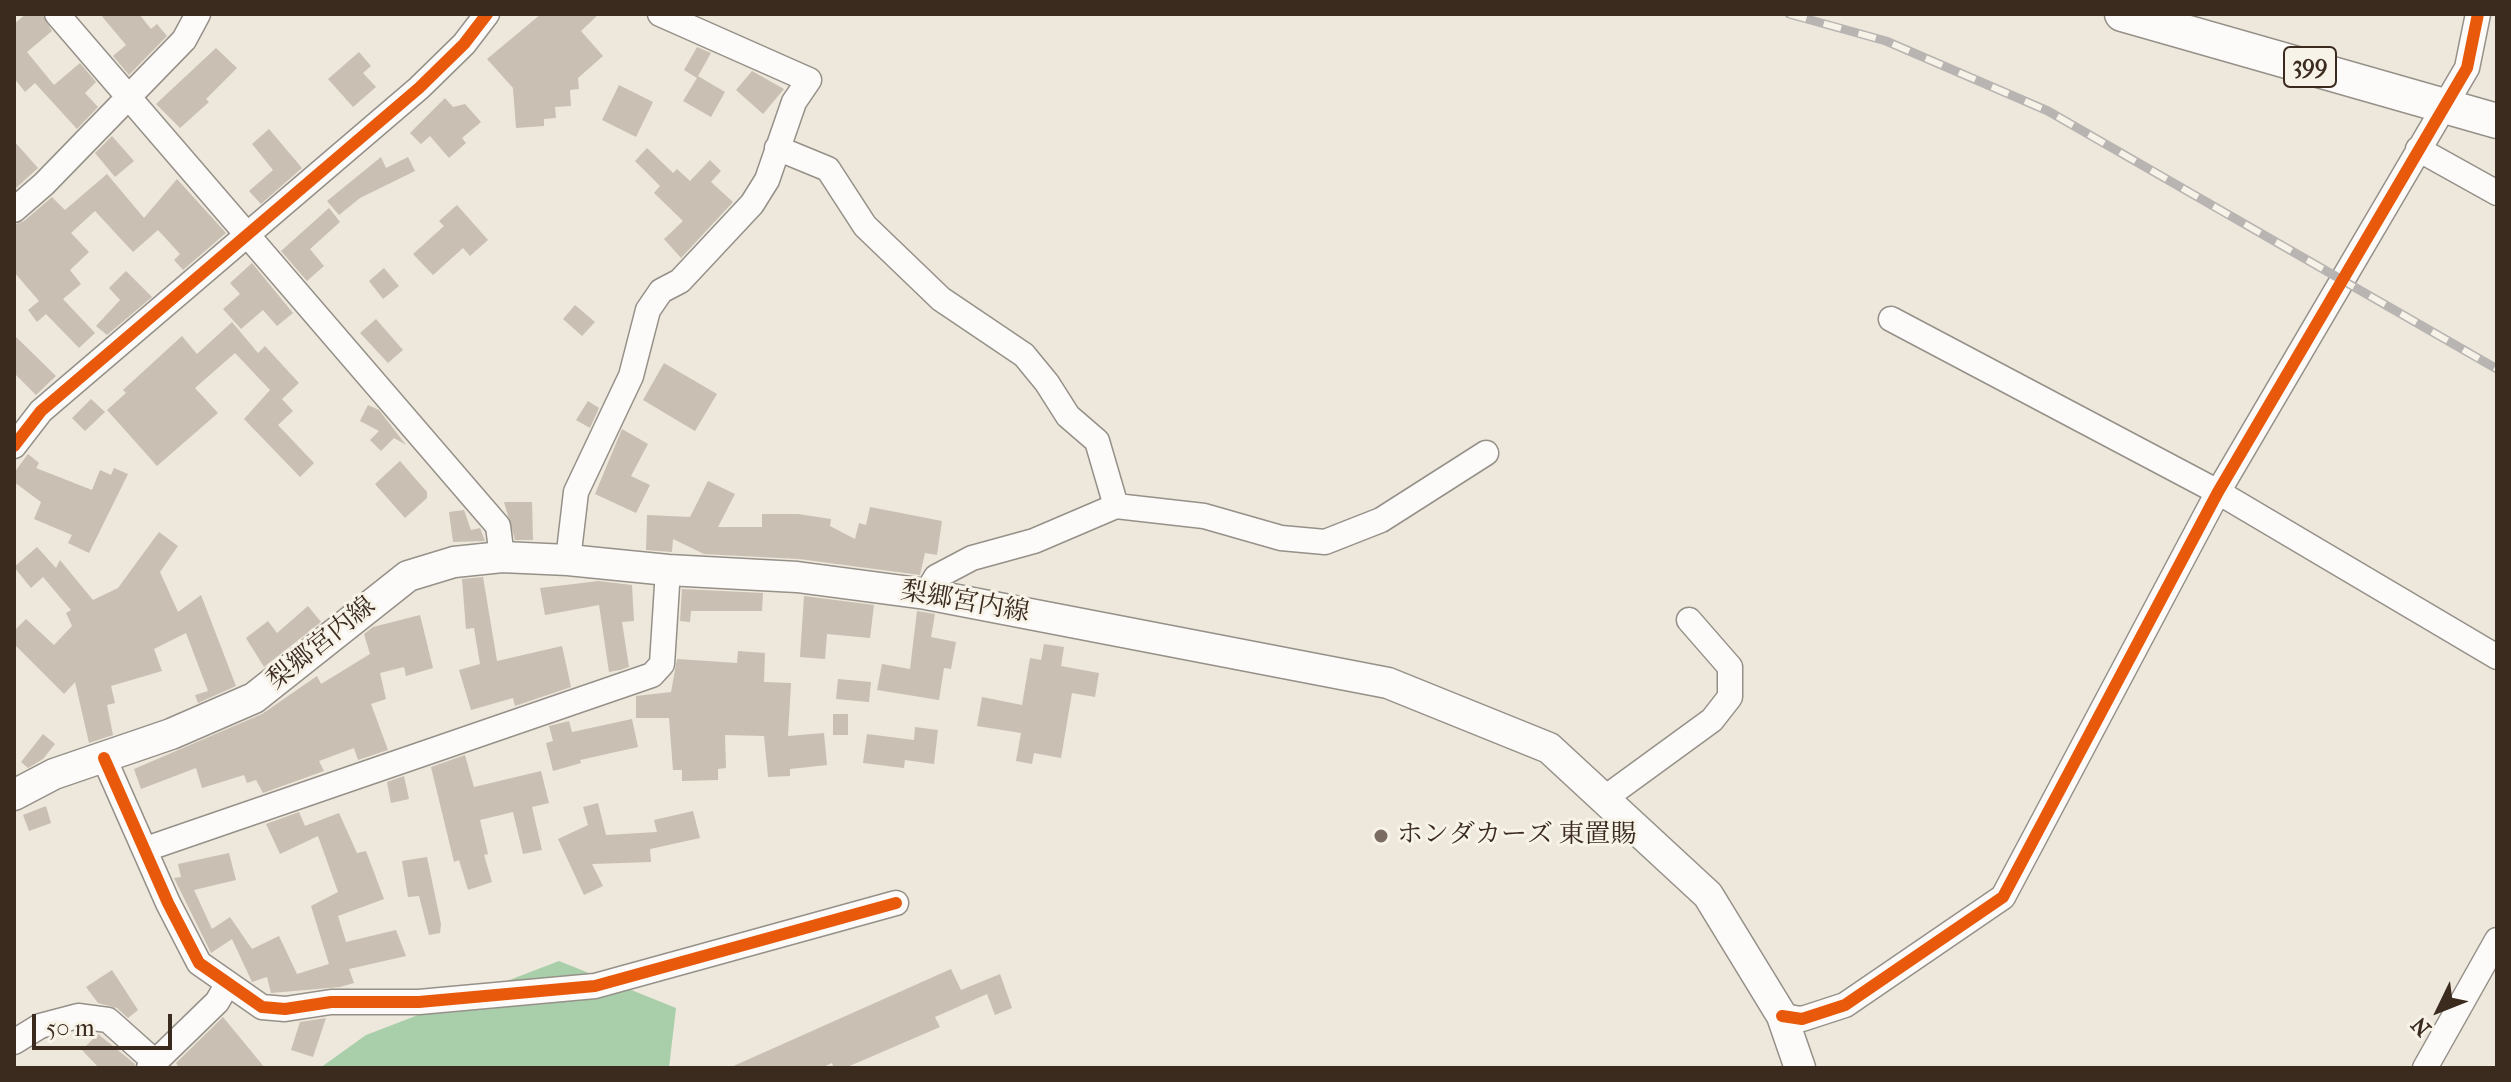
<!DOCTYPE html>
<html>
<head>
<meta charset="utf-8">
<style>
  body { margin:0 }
  #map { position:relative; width:2511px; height:1082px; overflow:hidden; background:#eee7dc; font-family:"IM FELL French Canon",serif }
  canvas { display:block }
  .frame { position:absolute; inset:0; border:16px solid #3b2a1e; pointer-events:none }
  .north { position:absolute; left:2399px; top:970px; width:80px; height:80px; -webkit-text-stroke:6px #f7f3e8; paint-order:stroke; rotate:227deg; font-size:22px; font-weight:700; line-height:32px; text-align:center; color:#3b2a1e }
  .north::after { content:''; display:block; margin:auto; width:28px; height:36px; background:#3b2a1e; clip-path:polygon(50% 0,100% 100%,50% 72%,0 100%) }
  .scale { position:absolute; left:32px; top:1014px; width:140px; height:36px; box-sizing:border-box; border:4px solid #3b2a1e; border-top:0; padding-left:10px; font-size:24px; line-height:28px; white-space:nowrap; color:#3b2a1e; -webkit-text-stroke:6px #f7f3e8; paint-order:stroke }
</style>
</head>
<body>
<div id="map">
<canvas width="2511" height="1082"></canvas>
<div class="frame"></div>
<div class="north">N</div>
<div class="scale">50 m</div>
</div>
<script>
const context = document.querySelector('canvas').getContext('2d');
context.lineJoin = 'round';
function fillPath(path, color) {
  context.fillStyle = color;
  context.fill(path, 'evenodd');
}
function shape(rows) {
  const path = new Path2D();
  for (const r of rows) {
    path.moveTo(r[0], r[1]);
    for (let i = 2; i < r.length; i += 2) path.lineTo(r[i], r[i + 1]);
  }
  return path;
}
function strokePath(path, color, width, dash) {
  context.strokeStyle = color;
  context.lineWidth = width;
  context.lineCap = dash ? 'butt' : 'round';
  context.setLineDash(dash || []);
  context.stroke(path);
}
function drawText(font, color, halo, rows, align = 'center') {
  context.font = font + ' "IM FELL French Canon","Noto Serif JP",serif';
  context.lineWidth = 6;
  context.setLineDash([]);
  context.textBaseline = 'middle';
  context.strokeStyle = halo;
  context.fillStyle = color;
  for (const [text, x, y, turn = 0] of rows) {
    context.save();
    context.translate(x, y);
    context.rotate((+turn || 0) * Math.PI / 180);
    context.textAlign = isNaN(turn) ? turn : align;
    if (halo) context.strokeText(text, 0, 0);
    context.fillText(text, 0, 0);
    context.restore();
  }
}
fillPath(shape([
  [559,961,676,1008,669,1068,320,1068,366,1035]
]), '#a9cfaa');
fillPath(shape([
  [26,14,42,14,52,31,27,52,54,85,80,63,96,82,85,93,98,107,77,129,35,83,25,92,14,78,14,24],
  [100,14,139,14,151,29,157,24,167,36,129,75,113,56,126,45],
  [541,14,599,14,581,31,603,56,578,78,579,89,570,90,571,106,555,107,556,118,544,119,544,126,516,128,513,88,487,59],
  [697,47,711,53,698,76,725,92,711,117,683,101,697,78,684,70],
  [216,48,237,68,206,99,209,102,180,128,156,104],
  [359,52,371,66,363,73,376,87,353,107,328,79],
  [752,71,784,89,763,114,736,90],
  [619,85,653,102,636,137,602,120],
  [445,98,453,107,465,104,481,122,462,138,466,143,449,158,430,136,421,144,410,133],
  [269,129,302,168,261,204,249,191,273,170,252,144],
  [112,136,134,161,115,177,95,153],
  [14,141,38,168,16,188,14,186],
  [647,148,673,173,677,169,690,181,710,160,721,171,711,182,733,202,681,258,664,239,683,221,654,193,660,186,635,161],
  [381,157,386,168,408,157,415,171,360,198,339,215,327,201],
  [107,174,144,218,177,179,226,233,183,270,174,260,180,254,158,230,133,252,95,211,71,233,89,252,70,270,81,284,63,299,95,333,79,348,46,314,37,322,28,310,39,301,14,272,14,225,24,221,52,197,65,210],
  [457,205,488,240,470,256,463,248,433,275,413,254,444,226,439,221],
  [329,208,340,222,310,249,324,266,307,281,281,251],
  [252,263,293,313,277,326,263,310,241,329,223,309,240,294,230,283],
  [384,268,399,286,383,299,369,281],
  [126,271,152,297,107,335,96,326,120,300,109,288],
  [575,305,595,322,582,336,563,319],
  [376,319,403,350,388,363,360,333],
  [232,322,258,353,265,346,299,383,282,399,293,411,278,425,314,463,300,477,244,419,270,390,235,353,195,388,218,413,157,466,107,410,126,393,123,390,182,336,197,354],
  [14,335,56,376,36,395,14,373],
  [664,363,717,394,695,431,643,400],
  [91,399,105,412,85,431,72,418],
  [588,401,599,408,590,428,576,420],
  [368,405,379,410,406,445,394,438,381,451,370,440,379,431,360,421],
  [622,429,648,444,631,476,650,485,636,513,595,494],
  [28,454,39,463,36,468,92,490,100,470,111,475,114,468,128,474,89,553,68,543,72,535,34,519,41,502,14,482,14,473],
  [400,461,427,492,427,498,405,518,375,484],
  [708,481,735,494,718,527,762,527,762,514,798,514,831,519,830,526,855,539,859,523,866,525,870,507,942,521,937,555,925,553,920,575,799,559,704,554,673,539,672,552,646,550,647,515,690,517],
  [504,502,532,502,533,540,515,540],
  [464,510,471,530,480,528,485,541,453,542,449,512],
  [159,532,178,546,160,572,178,612,201,595,236,686,198,703,195,695,208,691,186,633,154,649,162,671,111,686,115,703,107,705,113,735,89,743,75,682,64,694,14,644,14,631,26,619,54,645,72,626,66,613,71,610,43,577,31,588,14,567,37,547,56,568,60,560,93,600,118,588],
  [483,577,497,661,562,646,571,687,515,706,513,698,471,710,459,670,480,664,474,628,466,629,462,579],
  [599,581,632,585,634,621,622,622,629,667,620,670,609,672,599,605,545,615,540,588],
  [682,589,763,593,762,611,691,611,690,622,680,621],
  [804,596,874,605,870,638,827,634,825,659,800,657],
  [308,606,321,622,264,667,246,638,268,621,277,633],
  [917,611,935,614,931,637,956,642,951,669,944,668,939,700,877,690,882,664,910,669],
  [420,615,433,668,406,676,404,667,380,673,386,699,371,704,388,750,358,760,354,748,319,761,324,771,263,793,256,780,247,783,244,775,202,788,196,768,141,789,134,769,262,714,317,676,321,684,370,654,364,634,373,627],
  [1044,644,1064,647,1061,666,1099,673,1095,697,1072,693,1061,758,1034,753,1032,764,1016,761,1021,733,977,726,982,697,1022,705,1030,658,1041,660],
  [738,651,765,653,764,682,791,683,788,736,824,733,827,765,790,769,790,776,768,777,764,736,725,735,726,768,718,769,718,780,682,781,682,770,673,770,669,718,636,718,636,696,671,692,677,659,737,663],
  [838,679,871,682,869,702,836,699],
  [833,714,848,714,848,735,833,735],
  [632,719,638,747,580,760,581,763,553,771,546,743,553,741,549,726,569,721,572,732],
  [915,727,938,730,934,764,905,760,904,768,863,763,867,734,914,740],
  [43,734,55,744,43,759,28,768,21,762],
  [465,755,474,787,541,771,549,803,532,807,542,850,523,854,513,812,480,820,488,854,484,855,492,882,468,890,459,860,454,862,431,767],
  [404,776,409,799,391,803,387,782],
  [598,803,606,835,657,832,654,820,693,811,700,838,650,849,651,862,592,864,603,886,584,895,558,839,588,825,583,807],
  [46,806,51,823,29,831,23,815],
  [299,812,305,826,339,813,357,853,366,851,384,899,338,916,346,942,396,930,406,956,349,969,354,983,340,987,271,993,267,977,252,982,232,939,211,953,174,878,181,877,178,864,229,853,236,880,194,890,212,929,230,917,252,949,279,936,297,974,329,964,311,906,338,892,318,836,280,854,266,824],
  [427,857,441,924,440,933,429,935,419,896,408,897,402,861],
  [951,969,961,990,1000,974,1012,1008,995,1015,987,994,935,1017,940,1027,845,1068,834,1068,832,1063,821,1068,729,1068],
  [112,970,138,1010,128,1018,117,1008,98,1003,86,987],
  [223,1017,265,1068,179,1068,176,1063],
  [326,1018,313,1057,291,1050,300,1022],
  [98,1034,135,1064,134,1068,99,1068,82,1050]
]), '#c9bfb3');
const minor = shape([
  [57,14,498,526,502,557],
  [777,148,828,169,865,226,941,299,1024,355,1047,383,1068,416,1097,441,1116,506],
  [2418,149,2497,193],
  [14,210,44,184,184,40,198,14],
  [1891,319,2218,492,2497,657],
  [14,446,41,411,419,88,464,44,487,14],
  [568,560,576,492,631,376,648,310,661,291,680,281,752,204,767,180,794,102,809,80,660,14],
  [926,594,936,577,972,558,1034,541,1116,506,1204,516,1281,538,1325,542,1381,520,1486,453],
  [104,758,168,903,199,963,262,1007,285,1009,331,1002,419,1002,595,986,896,903],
  [1605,798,1712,720,1730,697,1730,667,1689,620],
  [146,849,652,675,662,664,668,570],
  [1782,1016,1802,1019,1845,1005,2003,897,2218,492,2467,68,2478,14],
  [14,1042,40,1026,78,1016,108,1020,154,1061],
  [149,1068,217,1002,227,985],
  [2425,1068,2497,940]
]);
const major = shape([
  [14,795,54,774,171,734,254,698,408,576,454,562,502,557,568,560,668,570,797,577,926,594,1388,683,1549,748,1708,895,1782,1016,1800,1068]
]);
const highway = shape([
  [2122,14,2497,121]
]);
strokePath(minor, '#959088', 27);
strokePath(major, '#959088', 33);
strokePath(highway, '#959088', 37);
strokePath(minor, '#fcfbfa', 24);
strokePath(major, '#fcfbfa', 30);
strokePath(highway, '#fcfbfa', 34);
const rail = shape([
  [1789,14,1886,41,2048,111,2497,369]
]);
strokePath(rail, '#b7b4b1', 9);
strokePath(rail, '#f7f3e8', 6, [18]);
strokePath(shape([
  [14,446,41,411,419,88,464,44,487,14],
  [104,758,168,903,199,963,262,1007,285,1009,331,1002,419,1002,595,986,896,903],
  [1782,1016,1802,1019,1845,1005,2003,897,2218,492,2467,68,2478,14]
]), '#e8590c', 12);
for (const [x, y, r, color] of [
  [1381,836,8,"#7a6c60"]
]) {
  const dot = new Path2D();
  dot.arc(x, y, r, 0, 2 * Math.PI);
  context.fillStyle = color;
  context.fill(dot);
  strokePath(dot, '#f7f3e8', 3);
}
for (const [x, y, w] of [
  [2310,67,52]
]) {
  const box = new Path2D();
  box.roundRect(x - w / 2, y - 20, w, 40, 6);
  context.fillStyle = '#f7f3e8';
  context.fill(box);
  strokePath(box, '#3b2a1e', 2);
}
drawText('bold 24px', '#3b2a1e', null, [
  ["399",2310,67]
]);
drawText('26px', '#3b2a1e', '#f7f3e8', [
  ["梨郷宮内線",965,603,10],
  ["梨郷宮内線",322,644,-39]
]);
drawText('26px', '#3b2a1e', '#f7f3e8', [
  ["ホンダカーズ 東置賜",1397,836]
], 'left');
</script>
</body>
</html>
